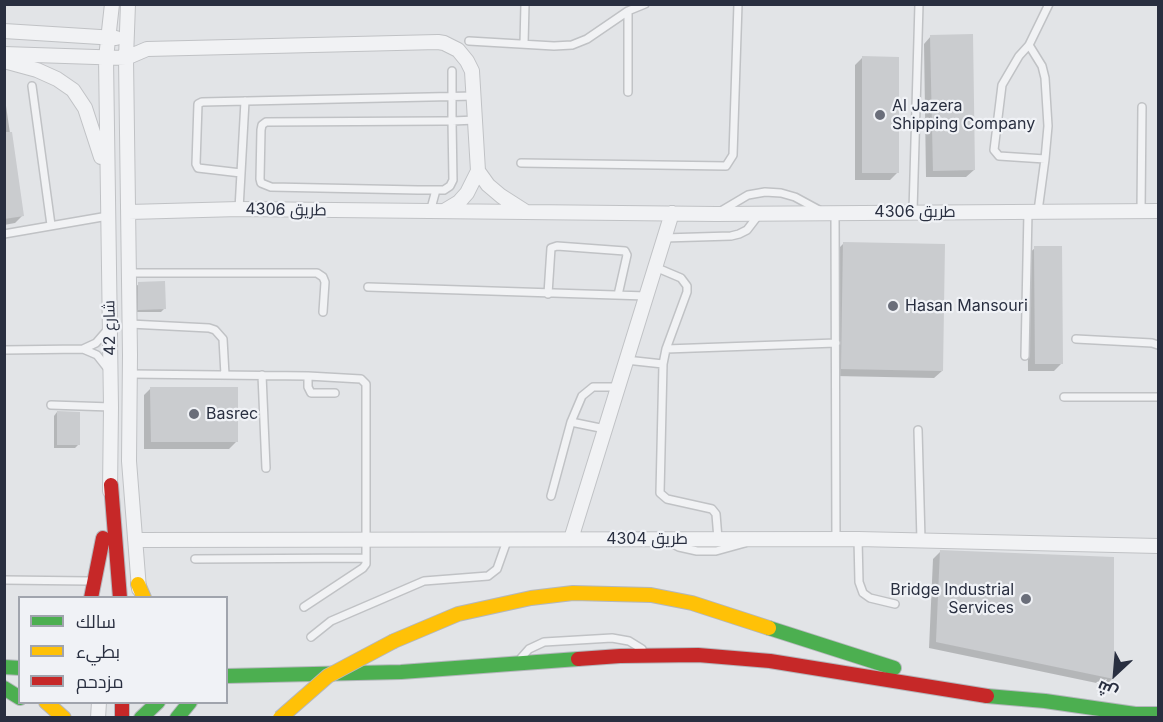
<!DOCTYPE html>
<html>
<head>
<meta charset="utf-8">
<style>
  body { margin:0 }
  #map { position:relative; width:1163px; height:722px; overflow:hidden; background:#e2e4e7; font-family:Inter,Cairo,sans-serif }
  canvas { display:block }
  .frame { position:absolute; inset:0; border:6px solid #292f40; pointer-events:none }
  .legend { position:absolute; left:18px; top:596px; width:210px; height:108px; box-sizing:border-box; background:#f0f2f6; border:2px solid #a0a4ad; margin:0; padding:8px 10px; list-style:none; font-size:18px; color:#292f40 }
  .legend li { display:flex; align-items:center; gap:12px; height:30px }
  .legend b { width:30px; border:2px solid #a0a4ad }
  .north { position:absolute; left:1085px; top:644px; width:60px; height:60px; -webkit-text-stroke:4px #f0f2f6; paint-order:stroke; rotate:206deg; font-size:16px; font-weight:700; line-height:24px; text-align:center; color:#292f40 }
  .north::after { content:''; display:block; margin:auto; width:21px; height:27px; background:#292f40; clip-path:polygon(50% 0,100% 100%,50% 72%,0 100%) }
</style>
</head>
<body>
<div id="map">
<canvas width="1163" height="722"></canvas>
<div class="frame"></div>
<ul class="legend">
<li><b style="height:8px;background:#4caf50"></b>سالك</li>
<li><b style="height:8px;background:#ffc107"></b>بطيء</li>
<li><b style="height:8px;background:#c62828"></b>مزدحم</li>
</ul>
<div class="north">ش</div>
</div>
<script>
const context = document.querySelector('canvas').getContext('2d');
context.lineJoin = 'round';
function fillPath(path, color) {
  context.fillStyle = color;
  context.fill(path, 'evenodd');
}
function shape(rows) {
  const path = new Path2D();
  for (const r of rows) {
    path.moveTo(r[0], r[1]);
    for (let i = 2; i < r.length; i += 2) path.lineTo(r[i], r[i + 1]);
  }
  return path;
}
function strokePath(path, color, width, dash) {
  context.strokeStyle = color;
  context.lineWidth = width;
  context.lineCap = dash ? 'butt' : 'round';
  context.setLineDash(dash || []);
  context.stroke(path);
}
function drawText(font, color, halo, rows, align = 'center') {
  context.font = font + ' Inter,Cairo,sans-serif';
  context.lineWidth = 4.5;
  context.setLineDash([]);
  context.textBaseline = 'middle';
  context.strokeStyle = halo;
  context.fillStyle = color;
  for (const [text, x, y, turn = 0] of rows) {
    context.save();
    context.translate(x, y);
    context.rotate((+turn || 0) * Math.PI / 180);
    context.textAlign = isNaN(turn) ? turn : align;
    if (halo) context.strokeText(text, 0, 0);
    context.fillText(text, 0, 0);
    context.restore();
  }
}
fillPath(shape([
  [931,36,974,170,966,177,926,177,924,44],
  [862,58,897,173,890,180,855,180,855,65],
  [4,92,22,216,15,223,4,225],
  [844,243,942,371,934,378,835,376,836,251],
  [1035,248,1062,363,1054,371,1028,371,1027,255],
  [139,284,165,308,161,312,136,312,135,287],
  [151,388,236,442,229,449,144,449,144,395],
  [57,412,78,445,75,448,54,448,54,416],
  [941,551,1113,678,1106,685,929,648,933,559]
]), '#0003');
fillPath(shape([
  [973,34,975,170,933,171,930,35],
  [862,56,899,57,899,173,862,173],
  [4,132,12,132,24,216,4,219],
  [843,242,945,244,943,371,841,369],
  [1034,246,1062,246,1063,364,1035,364],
  [165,281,166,309,138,310,138,282],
  [150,387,238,387,238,442,151,442],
  [57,411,80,412,80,445,57,445],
  [940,550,1114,557,1114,679,936,642]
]), '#cacccf');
const lane = shape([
  [469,41,554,46,572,45,587,39,628,11,645,4],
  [524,44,525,4],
  [1029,45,1042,66,1045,78,1048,126,1045,159,999,156,994,150,1002,85,1019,56,1029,45,1049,4],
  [452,71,452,121,453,180,450,186,444,190,418,190,271,187,261,183,260,179,261,130,262,125,266,122,443,121,452,121,476,120],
  [32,86,51,225],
  [628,92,628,11],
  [521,163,726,166,733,155,738,4],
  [241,173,198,168,196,164,198,104,202,102,474,96],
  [239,209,245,101],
  [721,211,748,195,765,192,781,193,795,197,819,210],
  [913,211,919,4],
  [1038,211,1045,159],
  [1141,211,1142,107],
  [430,212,436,190],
  [835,212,836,540],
  [4,234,108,216],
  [664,238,731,236,739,234,747,230,760,213],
  [655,267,681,278,687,286,687,292,666,349,663,364,660,493,667,499,712,509,716,514,718,539],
  [129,273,317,273,323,277,325,282,323,312],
  [368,287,646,296],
  [548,294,551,248,557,246,625,251,627,255,618,295],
  [130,324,209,328,215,330,223,339,225,375],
  [1076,339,1152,343,1158,345],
  [83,349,96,343,109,328],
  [666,349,836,343],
  [4,350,83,349,97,355,108,369],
  [1025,356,1028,212],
  [626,360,663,364],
  [130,374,308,376,361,379,366,384,366,564,363,568,304,607],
  [262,375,266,468],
  [308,376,308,387,311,393,335,393],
  [1064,397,1158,397],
  [51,405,111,407],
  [571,422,605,429],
  [918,430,921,540],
  [551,496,571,422,582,396,593,387,618,387],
  [858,539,859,582,863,593,870,598,895,604],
  [669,542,679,547,697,551,716,551,745,543],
  [195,559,366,558],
  [4,580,89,581],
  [311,637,331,621,424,581,488,576,497,569,508,538],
  [521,658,529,649,544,642,612,638,629,641,642,649]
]);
const street = shape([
  [128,4,126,58,130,355,129,461,139,589],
  [4,31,116,38],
  [4,54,126,58,147,49,438,42,444,43,458,50,467,61,472,71,478,171,467,193,459,202,444,211],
  [4,61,37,70,57,79,73,90,85,108,101,157],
  [478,171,488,185,501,196,526,212],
  [129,212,239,209,716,214,1158,211],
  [110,491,111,407,106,58,112,4],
  [571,539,672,213],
  [135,540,858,539,1158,546],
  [98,718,99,702]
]);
const fast = shape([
  [769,628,894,668],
  [4,667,20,668],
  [226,676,401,672,578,659],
  [4,688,20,698],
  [987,696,1045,701,1135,714,1158,714],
  [141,718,158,702],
  [177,718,190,702]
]);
const slow = shape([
  [138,584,144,598],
  [394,641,458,614,531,598,573,593,651,595,692,603,769,628],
  [46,702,64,718]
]);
const jam = shape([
  [111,485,120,598],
  [91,598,103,538],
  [578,659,620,656,698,655,770,661,987,696],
  [122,702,122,718]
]);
strokePath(lane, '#c0c2c5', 10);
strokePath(street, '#c0c2c5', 16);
strokePath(fast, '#b4b7bc', 16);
strokePath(slow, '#b4b7bc', 16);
strokePath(jam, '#b4b7bc', 16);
strokePath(lane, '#f1f2f4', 7);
strokePath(street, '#f1f2f4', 14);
strokePath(fast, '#4caf50', 14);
strokePath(slow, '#ffc107', 14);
strokePath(jam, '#c62828', 14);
const slowBridge = shape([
  [280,718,328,676,394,641]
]);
strokePath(slowBridge, '#b4b7bc', 16, []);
strokePath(slowBridge, '#ffc107', 14);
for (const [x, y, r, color] of [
  [880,115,6,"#6a6e7a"],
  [893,306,6,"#6a6e7a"],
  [194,414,6,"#6a6e7a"],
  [1026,599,6,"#6a6e7a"]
]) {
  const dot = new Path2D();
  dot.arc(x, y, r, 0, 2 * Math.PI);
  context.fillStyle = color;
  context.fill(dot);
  strokePath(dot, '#f0f2f6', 2);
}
drawText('16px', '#292f40', '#f0f2f6', [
  ["Al Jazera",892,106],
  ["Shipping Company",892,124],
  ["Hasan Mansouri",905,306],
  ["Basrec",206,414],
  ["Bridge Industrial",1014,590,"right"],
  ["Services",1014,608,"right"]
], 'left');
drawText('16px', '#292f40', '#f0f2f6', [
  ["طريق 4306",286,210,1],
  ["طريق 4306",915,212],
  ["شارع 42",110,328,-91],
  ["طريق 4304",647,539]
]);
</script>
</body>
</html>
